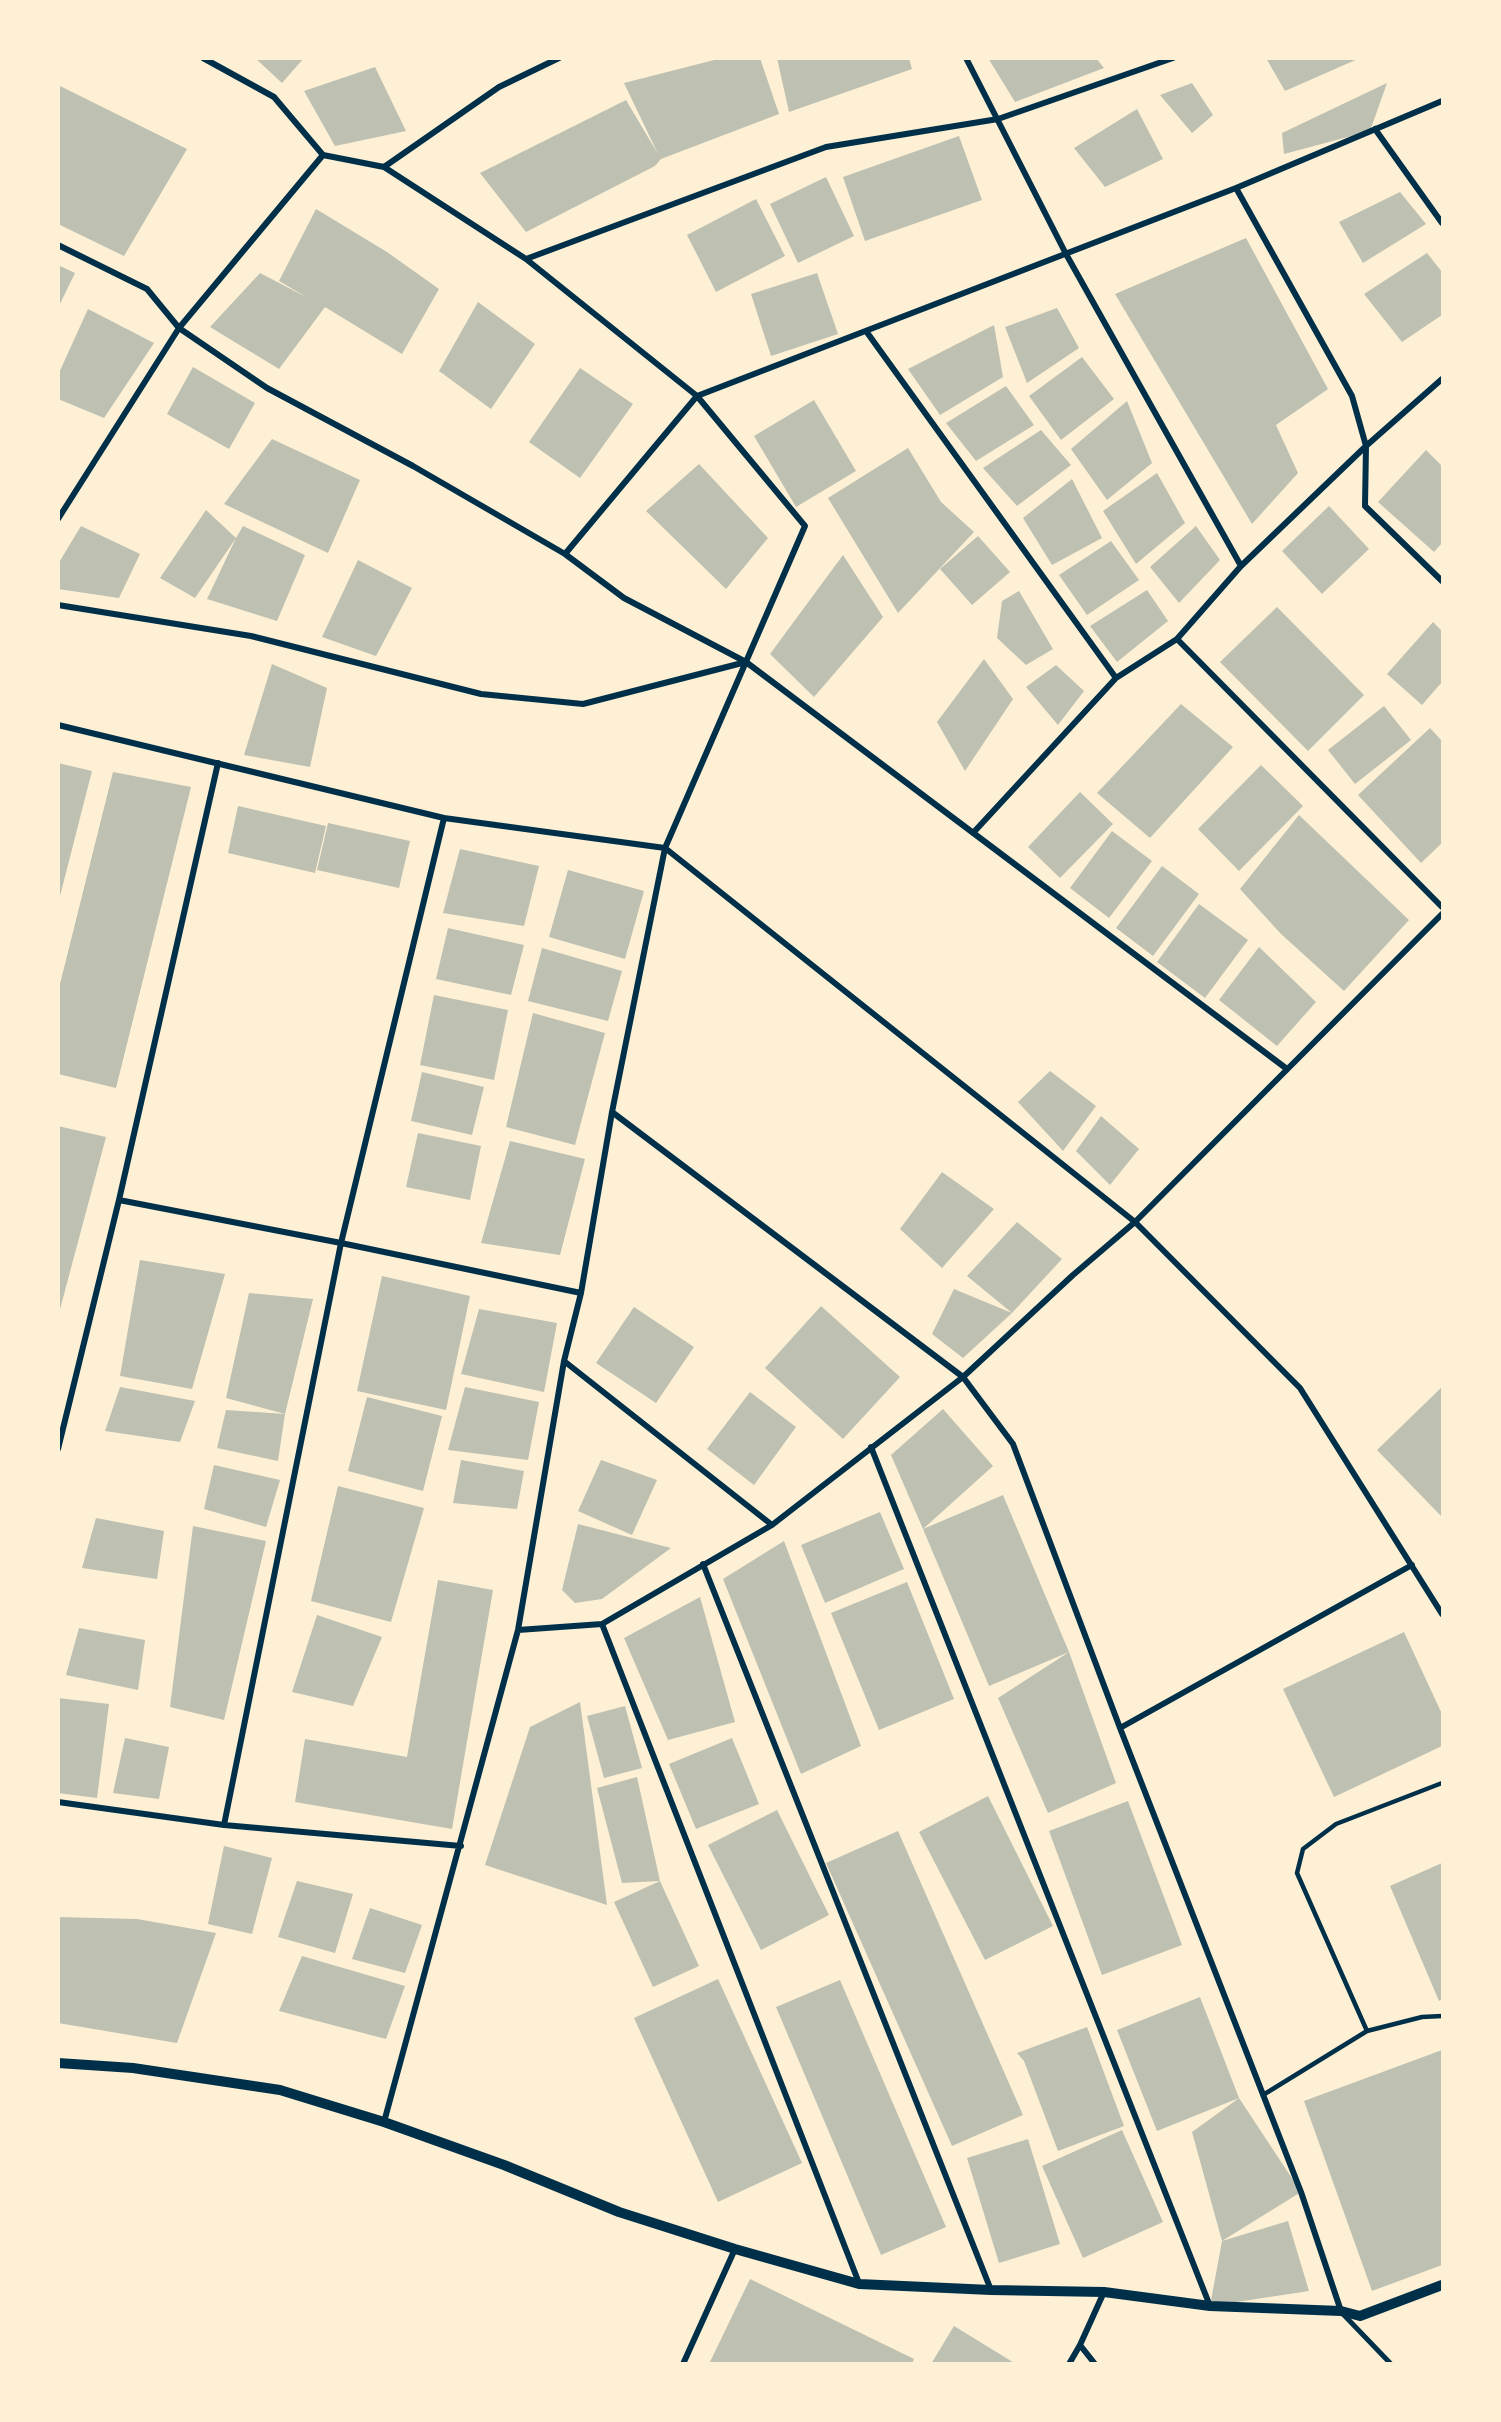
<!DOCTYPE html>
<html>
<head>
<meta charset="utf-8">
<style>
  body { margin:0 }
  #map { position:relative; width:1501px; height:2422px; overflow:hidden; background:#fdf0d5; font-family:"Asap Condensed",sans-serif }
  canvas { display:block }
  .frame { position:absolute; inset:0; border:60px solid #fdf0d5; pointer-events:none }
</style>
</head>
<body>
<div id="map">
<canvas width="1501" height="2422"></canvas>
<div class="frame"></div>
</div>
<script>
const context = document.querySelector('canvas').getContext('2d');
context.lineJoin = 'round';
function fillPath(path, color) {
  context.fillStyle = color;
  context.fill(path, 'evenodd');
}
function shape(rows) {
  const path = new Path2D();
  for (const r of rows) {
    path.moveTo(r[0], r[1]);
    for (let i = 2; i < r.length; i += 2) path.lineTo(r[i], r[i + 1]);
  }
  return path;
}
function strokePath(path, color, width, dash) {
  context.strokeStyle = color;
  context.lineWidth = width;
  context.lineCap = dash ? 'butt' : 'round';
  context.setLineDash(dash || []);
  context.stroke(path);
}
fillPath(shape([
  [255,58,304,58,282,83],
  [722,58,760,58,779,114,661,159,655,166,526,232,480,173,626,100,658,154,624,83],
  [777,58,909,58,912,69,789,112],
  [988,58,1096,58,1104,68,1015,102],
  [1266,58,1360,58,1285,91],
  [375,67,406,131,335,146,304,91],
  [1192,83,1213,115,1192,133,1160,95],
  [1387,83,1370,131,1284,154,1282,133],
  [58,85,187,149,124,256,58,224],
  [1137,109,1163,159,1105,187,1074,148],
  [959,136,982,200,865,241,843,177],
  [826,177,854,236,798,263,770,204],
  [1400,192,1426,224,1363,263,1339,222],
  [756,199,785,256,716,292,687,235],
  [316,209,387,252,439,289,402,354,325,307,279,369,210,327,260,273,308,298,279,281],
  [1246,238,1328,389,1276,425,1298,473,1252,524,1115,294],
  [1427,253,1442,272,1442,315,1402,342,1364,294],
  [58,265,75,273,58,308],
  [817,273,838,334,771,356,751,294],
  [478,302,535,344,491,409,439,371],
  [1057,308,1079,348,1027,383,1005,327],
  [88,309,154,343,104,418,58,399,58,375],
  [994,325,1003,377,940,415,908,369],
  [1082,357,1114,399,1061,440,1029,396],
  [193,367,255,403,229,449,167,414],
  [580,368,633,404,580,478,529,442],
  [1006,386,1034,425,976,461,946,423],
  [814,400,856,471,796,507,754,436],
  [1127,401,1152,463,1107,500,1071,449],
  [1041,430,1071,465,1017,506,983,468],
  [272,439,360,480,328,553,224,504],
  [908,448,941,502,974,532,898,613,828,498],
  [1426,450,1442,466,1442,543,1434,552,1378,502],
  [699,464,768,538,726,589,646,511],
  [1157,473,1185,523,1136,564,1103,511],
  [1072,479,1102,538,1052,565,1023,518],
  [1329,506,1369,549,1322,594,1282,551],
  [206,510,236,538,243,526,305,555,277,621,207,599,236,538,195,598,160,578],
  [81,526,140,554,119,598,58,589,58,564],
  [1196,526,1220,560,1179,603,1150,567],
  [978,536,1010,572,972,605,940,569],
  [1111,541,1139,580,1087,615,1059,575],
  [843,555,883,617,814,697,770,654],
  [358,560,412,588,376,656,322,637],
  [1147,590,1168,621,1117,662,1090,626],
  [1019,591,1053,649,1026,665,997,638,1002,601],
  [1277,607,1364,695,1308,751,1220,662],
  [1433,622,1442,631,1442,682,1422,705,1387,674],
  [984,659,1013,699,965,771,937,722],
  [272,664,327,688,310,767,244,755],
  [1056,665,1084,691,1058,725,1026,687],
  [1181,704,1233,747,1150,838,1097,793],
  [1384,706,1411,740,1355,784,1328,750],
  [1430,728,1442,741,1442,843,1421,863,1358,795],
  [58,763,92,771,59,900,58,900],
  [1261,765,1303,806,1239,871,1198,829],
  [113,772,191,787,116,1088,58,1074,58,992],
  [1080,792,1113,824,1060,878,1028,847],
  [238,806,326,826,315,873,228,853],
  [1299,815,1409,920,1344,991,1281,934,1240,889],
  [328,823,410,841,399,888,317,870],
  [1112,831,1152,861,1109,918,1070,888],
  [460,849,539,866,524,926,443,913],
  [1162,866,1199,894,1153,956,1116,928],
  [568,870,644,891,625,959,549,937],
  [1199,904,1248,940,1205,998,1157,962],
  [448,928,524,945,511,995,436,979],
  [1259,947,1316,1002,1277,1046,1219,1000],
  [542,948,622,971,608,1021,528,1001],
  [434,995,508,1010,494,1080,420,1065],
  [533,1013,605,1033,575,1145,506,1127],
  [1050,1071,1096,1106,1063,1151,1018,1102],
  [422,1072,484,1087,472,1135,411,1121],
  [1101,1116,1139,1149,1110,1185,1076,1151],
  [58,1126,106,1137,59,1313,58,1313],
  [418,1133,481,1146,470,1200,406,1187],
  [510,1141,585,1159,560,1255,481,1243],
  [942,1172,994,1209,942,1268,900,1229],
  [1017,1222,1062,1259,1012,1313,967,1276],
  [140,1260,225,1274,192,1389,120,1376],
  [382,1276,470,1296,446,1410,357,1391],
  [954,1289,1012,1313,963,1358,932,1334],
  [249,1293,313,1299,285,1414,278,1461,217,1448,226,1410,285,1414,226,1398],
  [821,1306,900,1377,843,1439,765,1368],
  [634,1307,694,1347,656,1403,596,1363],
  [479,1309,557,1323,544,1392,461,1374],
  [120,1387,195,1401,180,1442,105,1431],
  [465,1387,539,1402,528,1460,448,1450],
  [1442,1387,1442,1517,1377,1450],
  [750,1392,796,1427,754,1485,707,1449],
  [367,1397,442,1416,423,1491,348,1471],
  [943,1409,993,1466,923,1529,891,1455],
  [461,1460,524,1471,517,1509,453,1503],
  [601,1460,657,1480,632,1535,578,1511],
  [214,1465,280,1480,266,1527,204,1509],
  [338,1486,424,1508,391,1622,311,1601],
  [1003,1495,1069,1652,989,1686,923,1529],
  [880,1512,904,1569,825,1603,801,1545],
  [96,1518,164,1531,157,1579,82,1568],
  [578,1524,671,1548,602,1599,575,1603,562,1590],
  [193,1526,266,1541,224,1720,170,1707],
  [784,1541,861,1746,801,1774,723,1579],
  [438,1580,493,1590,452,1829,295,1802,305,1739,407,1757],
  [907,1582,954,1699,879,1730,831,1613],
  [700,1597,735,1722,668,1740,624,1638],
  [317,1615,382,1637,353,1706,292,1692],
  [79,1628,145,1640,138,1690,66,1675],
  [1404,1632,1442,1714,1442,1746,1334,1797,1283,1689],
  [1069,1652,1116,1783,1048,1813,998,1698],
  [58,1698,109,1704,97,1798,58,1793],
  [580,1702,607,1905,485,1865,530,1727],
  [625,1706,642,1768,604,1778,587,1716],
  [125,1738,169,1747,159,1799,113,1793],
  [732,1738,759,1804,696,1829,669,1764],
  [637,1777,660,1881,699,1966,653,1987,614,1902,660,1881,622,1883,597,1788],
  [988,1796,1053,1926,985,1960,919,1832],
  [1128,1801,1182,1945,1102,1975,1049,1831],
  [777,1810,829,1915,761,1950,708,1845],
  [898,1831,1023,2115,952,2146,826,1863],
  [224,1846,272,1858,252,1934,208,1924],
  [1442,1863,1442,1999,1439,2001,1390,1886],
  [297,1881,353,1894,335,1953,278,1937],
  [370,1908,422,1925,405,1973,352,1959],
  [58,1917,137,1919,216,1933,177,2043,58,2023],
  [302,1956,405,1986,386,2039,279,2011],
  [718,1979,802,2163,718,2202,634,2018],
  [840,1980,946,2227,881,2255,776,2007],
  [1200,1997,1239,2098,1157,2131,1117,2030],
  [1087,2027,1124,2126,1058,2151,1024,2061,1017,2053],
  [1442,2050,1442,2265,1372,2291,1304,2101],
  [1239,2098,1301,2192,1222,2241,1192,2132],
  [1122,2130,1163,2222,1083,2258,1042,2166],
  [1028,2139,1060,2244,999,2263,967,2158],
  [1288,2221,1309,2291,1210,2306,1222,2241],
  [750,2279,914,2359,912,2364,709,2364],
  [954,2326,1016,2364,931,2364]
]), '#bec0b2');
strokePath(shape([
  [1367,2031,1297,1873,1303,1849,1336,1824,1442,1783],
  [1263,2095,1367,2031,1422,2017,1442,2016]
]), '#003049', 4.5);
strokePath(shape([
  [1342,2313,1391,2364]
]), '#003049', 5);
strokePath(shape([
  [203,58,274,97,323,155,384,167,526,259,697,396,805,526,665,848,612,1112,581,1293,564,1361,518,1630,384,2122],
  [966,58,1066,254,1241,566],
  [1375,129,1442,223],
  [384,167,499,87,559,58],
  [1236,188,1352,396,1366,446,1365,506,1442,581],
  [58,245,147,289,179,328,267,388,413,466,565,554,624,598,746,662,1287,1069],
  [526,259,826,147,998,119,1173,58],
  [866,331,1116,678],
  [58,519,179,328,323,155],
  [565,554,697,396,1236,188,1442,101],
  [58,605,251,636,481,694,583,704,746,662],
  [1177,639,1442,907],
  [58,725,444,818,665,848,1135,1222,1300,1388,1442,1614],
  [973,833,1116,678,1177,639,1241,566,1366,446,1442,379],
  [612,1112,963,1377,1013,1444,1120,1728,1301,2192,1341,2311],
  [119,1200,341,1243,581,1293],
  [564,1361,772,1525],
  [871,1447,1210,2306],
  [58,1449,119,1200,218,763],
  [703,1564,991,2290],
  [602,1624,859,2283],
  [518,1630,602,1624,772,1525,963,1377,1073,1275,1135,1222,1442,914],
  [1120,1728,1412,1565],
  [58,1802,224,1825,461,1846],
  [224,1825,341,1243,444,818],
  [1080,2345,1095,2364],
  [683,2364,735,2249],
  [1069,2364,1080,2345,1104,2292]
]), '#003049', 6);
strokePath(shape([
  [58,2063,133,2068,280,2090,384,2122,504,2165,619,2212,735,2249,859,2284,991,2290,1104,2292,1210,2306,1341,2311,1360,2316,1442,2285]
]), '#003049', 10);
</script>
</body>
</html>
